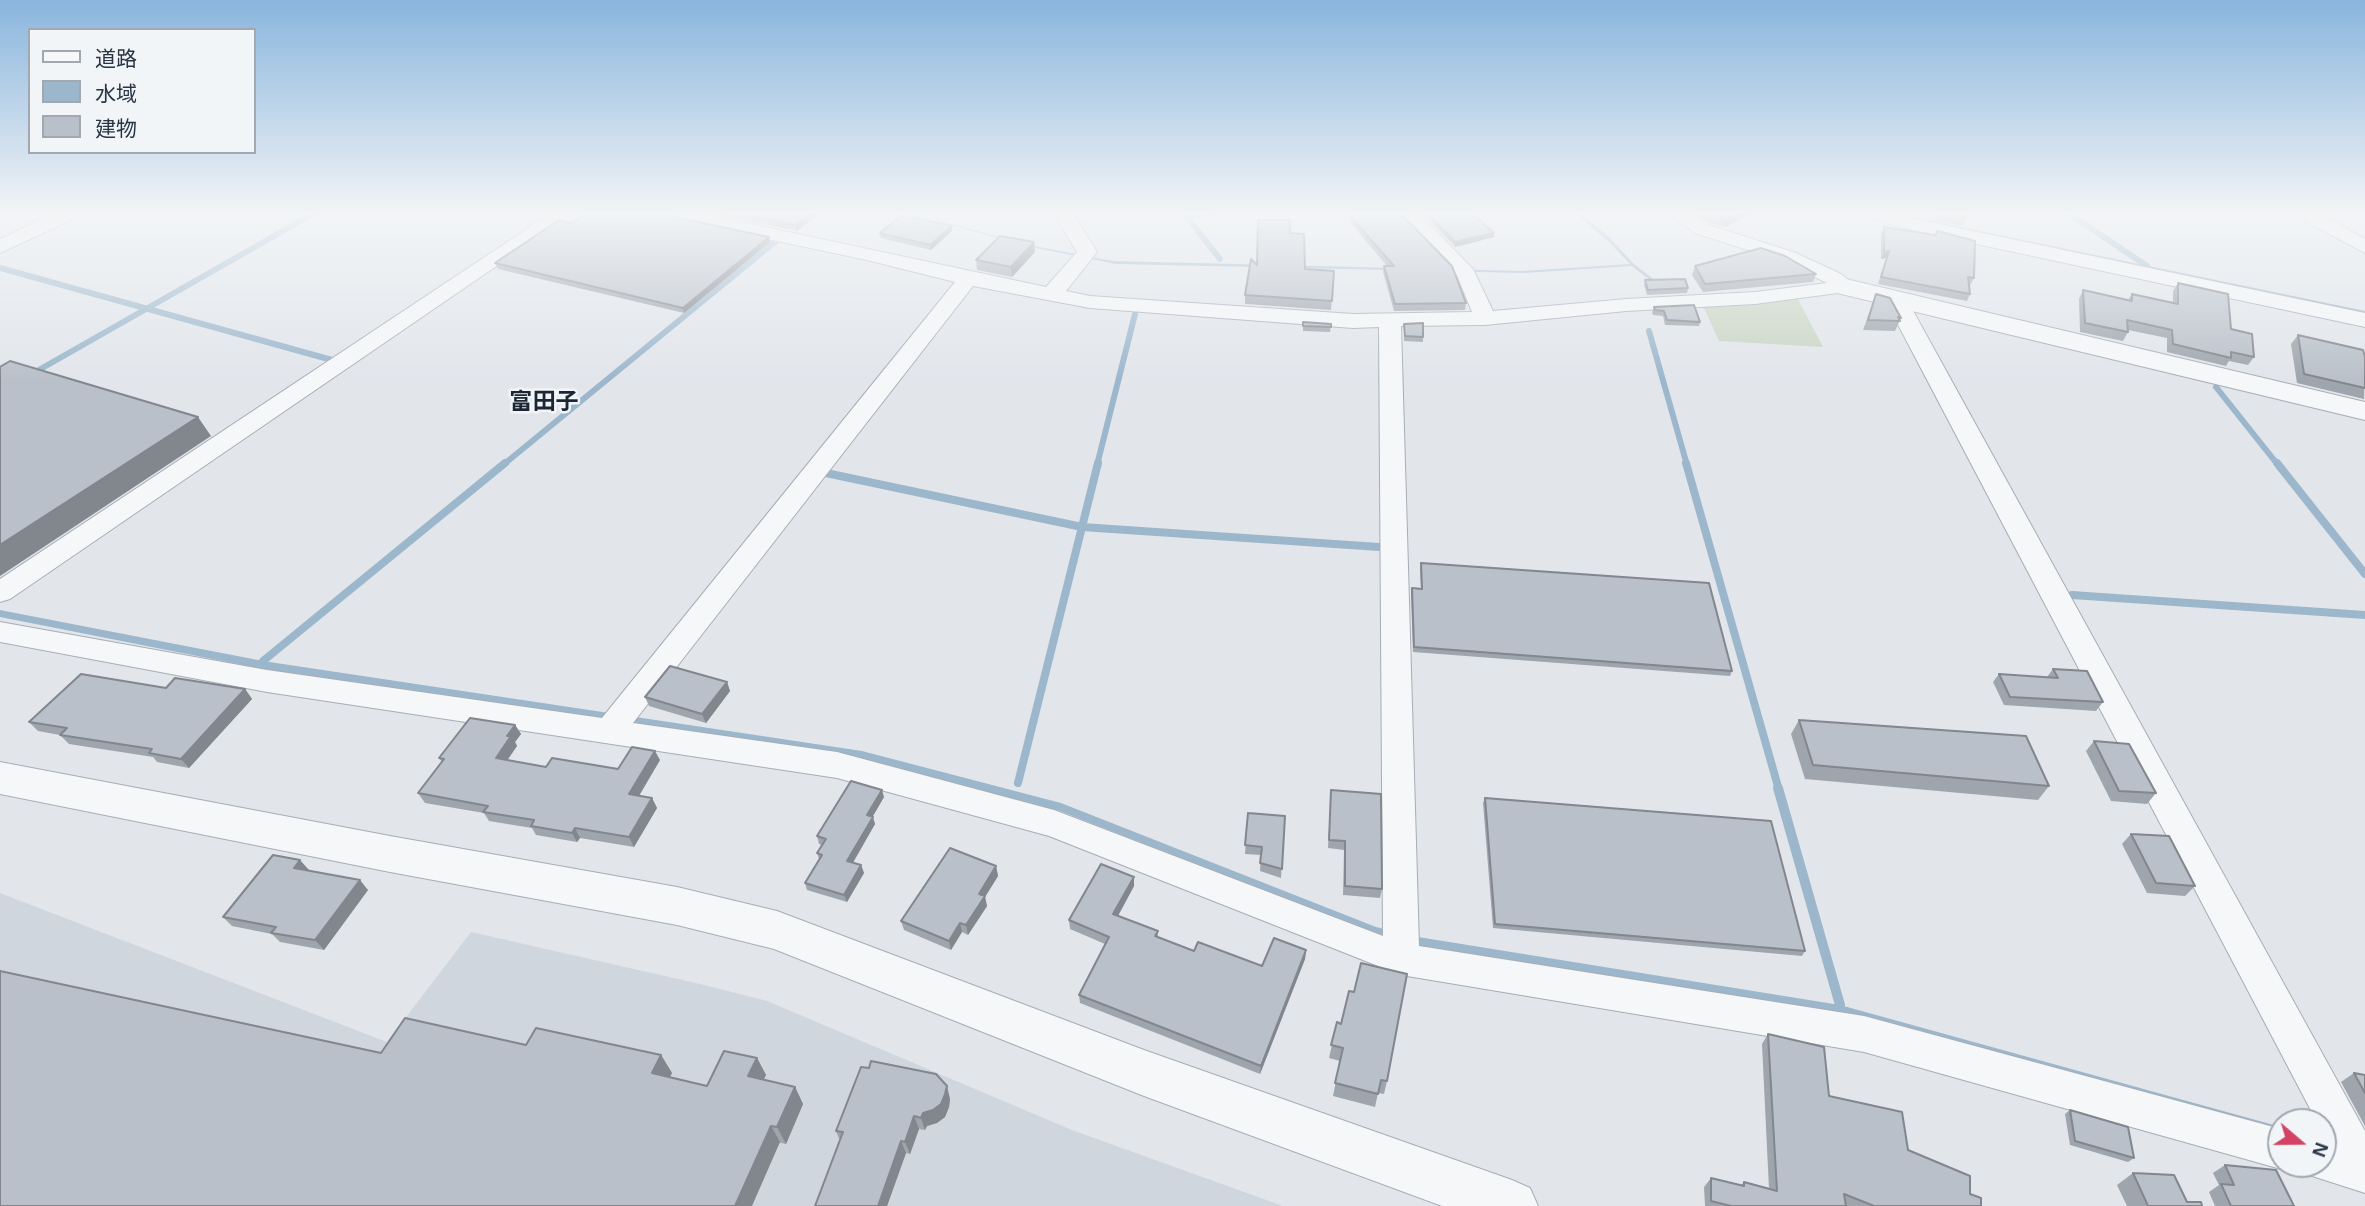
<!DOCTYPE html>
<html>
<head>
<meta charset="utf-8">
<style>
  body { margin:0 }
  #map { position:relative; width:2365px; height:1206px; overflow:hidden; background:#e2e6eb; font-family:Arial,"Noto Sans JP",sans-serif }
  canvas { display:block }
  .legend { position:absolute; left:28px; top:28px; width:228px; height:126px; box-sizing:border-box; background:#f2f5f8; border:2px solid #a2a8b0; margin:0; padding:9px 12px; list-style:none; font-size:21px; color:#293544 }
  .legend li { display:flex; align-items:center; gap:14px; height:35px }
  .legend b { width:35px; border:2px solid #a2a8b0 }
  .north { position:absolute; left:2267px; top:1108px; width:70px; height:70px; box-sizing:border-box; background:#f2f5f8; border:2px solid #a2a8b0; border-radius:50%; rotate:110deg; font-size:19px; font-weight:700; line-height:28px; text-align:center; color:#293544 }
  .north::after { content:''; display:block; margin:auto; width:24px; height:32px; background:#d44364; clip-path:polygon(50% 0,100% 100%,50% 72%,0 100%) }
</style>
</head>
<body>
<div id="map">
<canvas width="2365" height="1206"></canvas>
<ul class="legend">
<li><b style="height:9px;background:#f5f7f9"></b>道路</li>
<li><b style="height:19px;background:#9cb7cc"></b>水域</li>
<li><b style="height:19px;background:#b9c0c9"></b>建物</li>
</ul>
<div class="north">N</div>
</div>
<script>
const context = document.querySelector('canvas').getContext('2d');
context.lineJoin = 'round';
function fillPath(path, color) {
  context.fillStyle = color;
  context.fill(path, 'evenodd');
}
function shape(rows) {
  const path = new Path2D();
  for (const r of rows) {
    path.moveTo(r[0], r[1]);
    for (let i = 2; i < r.length; i += 2) path.lineTo(r[i], r[i + 1]);
  }
  return path;
}
function strokePath(path, color, width, dash) {
  context.strokeStyle = color;
  context.lineWidth = width;
  context.lineCap = dash ? 'butt' : 'round';
  context.setLineDash(dash || []);
  context.stroke(path);
}
function drawText(font, color, halo, rows, align = 'center') {
  context.font = font + ' Arial,"Noto Sans JP",sans-serif';
  context.lineWidth = 5;
  context.setLineDash([]);
  context.textBaseline = 'middle';
  context.strokeStyle = halo;
  context.fillStyle = color;
  for (const [text, x, y, turn = 0] of rows) {
    context.save();
    context.translate(x, y);
    context.rotate((+turn || 0) * Math.PI / 180);
    context.textAlign = isNaN(turn) ? turn : align;
    if (halo) context.strokeText(text, 0, 0);
    context.fillText(text, 0, 0);
    context.restore();
  }
}
fillPath(shape([
  [0,893,387,1042,471,932,700,984,767,1001,1072,1130,1283,1206,0,1206]
]), '#d0d6dd');
fillPath(shape([
  [1798,299,1823,347,1719,341,1703,306]
]), '#c9d5c3');
fillPath(shape([
  [902,211,1030,245,1113,261,1522,271,1630,264,1607,240,1573,211,1577,211,1610,238,1634,264,1670,292,1666,293,1632,266,1525,273,1116,264,1030,247],
  [1884,211,2365,311,2365,315,1911,218],
  [0,610,263,661,862,751,1061,803,1376,927,1412,936,1840,1005,2281,1127,2281,1136,1422,947,1376,934,1060,811,858,759,258,668,0,617]
]), '#9cb7cc');
strokePath(shape([
  [1217,211,1187,217,1220,259],
  [2065,211,2147,266],
  [0,268,332,360],
  [1649,331,1687,465],
  [30,375,318,211],
  [2216,387,2278,465],
  [503,465,776,241],
  [1097,465,1135,314]
]), '#9cb7cc', 6);
strokePath(shape([
  [1686,463,1779,790],
  [2277,463,2365,574],
  [826,473,1082,527,1379,547],
  [2072,595,2365,615],
  [263,661,505,463],
  [1018,783,1098,463]
]), '#9cb7cc', 8);
strokePath(shape([
  [1778,788,1840,1005]
]), '#9cb7cc', 10);
const minor = shape([
  [59,211,85,211,82,215,0,253,0,239,59,211],
  [554,211,577,211,10,599,0,602,0,579,554,211],
  [652,211,690,211,1046,287,1077,252,1052,211,1072,211,1097,252,1066,291,1090,296,1353,314,1472,312,1457,275,1395,211,1416,211,1473,269,1493,311,1626,299,1755,292,1827,283,1782,261,1695,233,1666,211,1689,211,1709,225,1796,253,1841,274,1857,287,1853,291,1755,304,1626,311,1485,325,1401,326,1419,946,1864,1016,2281,1129,2281,1164,2293,1164,2281,1169,1864,1052,1401,975,1049,836,837,778,267,692,0,642,0,622,267,670,602,718,955,282,867,260,662,217,652,211],
  [973,286,1090,308,1353,328,1379,327,1383,936,1054,810,837,752,633,723,973,286],
  [1859,211,1889,211,1915,219,2365,313,2365,327,1911,230,1862,215,1859,211],
  [2291,211,2315,211,2365,239,2365,253,2294,215,2291,211],
  [1895,292,1903,293,1906,298,2365,1131,2365,1193,2309,1175,2304,1164,2323,1164,2323,1141,2328,1142,2323,1133,2323,1122,2317,1122,1884,298,1887,293,1895,292]
]);
const tertiary = shape([
  [1846,279,2365,402,2365,420,1837,293,1833,287,1837,281,1846,279],
  [0,762,390,836,677,887,777,911,1144,1050,1512,1180,1530,1188,1538,1206,1442,1206,1144,1096,774,949,677,925,390,872,0,794,0,762]
]);
strokePath(minor, '#a7adb6', 2);
strokePath(tertiary, '#a7adb6', 2);
fillPath(minor, '#f5f7f9');
fillPath(tertiary, '#f5f7f9');
fillPath(shape([
  [703,211,822,211,797,231],
  [1420,211,1469,211,1494,237,1455,247],
  [1691,211,1755,211,1725,227,1710,223],
  [1937,211,1968,211,1967,217,1963,226,1936,221],
  [660,214,770,242,684,313,498,269,495,263],
  [1350,216,1466,303,1465,310,1394,311,1383,272,1384,266,1387,266,1350,222],
  [952,226,952,231,931,250,881,238,880,233],
  [1884,227,1935,235,1937,231,1974,278,1970,285,1969,285,1970,294,1967,301,1878,284,1886,258,1881,259,1881,234],
  [1290,233,1305,269,1334,271,1331,310,1245,304,1245,295,1256,265],
  [1035,252,1012,277,977,270,976,260],
  [1695,266,1816,274,1813,282,1703,292,1692,275],
  [1645,280,1688,288,1687,293,1647,295,1644,285],
  [2178,283,2231,329,2254,357,2248,365,2229,361,2226,366,2167,352,2167,338,2128,330,2128,332,2123,341,2080,332,2079,299,2083,290,2128,300,2132,294,2173,303,2173,291],
  [1876,294,1901,318,1895,331,1863,330],
  [1654,307,1700,322,1699,326,1665,325,1663,316,1653,315,1652,312],
  [1303,322,1331,324,1330,332,1303,331],
  [1404,324,1423,337,1423,342,1404,341],
  [2298,335,2365,357,2364,399,2297,383,2291,344],
  [1421,563,1732,671,1730,676,1413,652,1411,593,1412,588,1421,589,1420,568],
  [2053,669,2103,702,2096,711,2004,705,1993,682,1999,674,2047,677],
  [727,682,730,691,706,723,649,706,645,697],
  [166,688,245,689,252,699,189,768,157,762,153,757,69,744,60,735,38,731,29,722],
  [1799,720,2049,786,2038,800,1805,779,1791,734],
  [515,725,521,734,515,742,517,746,507,760,546,767,618,769,660,760,639,796,652,798,657,808,634,847,580,838,577,842,536,835,532,828,489,821,484,813,425,803,418,793,442,762,439,758],
  [2094,741,2156,793,2147,804,2111,801,2086,751],
  [1331,790,1382,889,1380,898,1343,895,1344,850,1328,848],
  [884,797,872,817,875,824,853,863,861,865,864,873,847,902,807,890,805,883,819,859,817,853,822,845,819,844,817,836],
  [1485,798,1805,951,1802,956,1493,928,1483,803],
  [1248,813,1285,816,1281,878,1260,871,1261,855,1245,854],
  [2131,834,2195,886,2185,896,2147,893,2122,844],
  [300,860,308,871,368,890,324,950,280,942,272,934,232,926,223,917],
  [996,866,998,876,985,897,987,906,968,935,962,932,951,950,904,930,901,921],
  [1134,877,1134,886,1118,916,1158,931,1158,937,1194,951,1262,966,1306,950,1305,959,1260,1074,1080,1003,1079,995,1105,944,1070,929,1069,920],
  [1337,1022,1387,1081,1384,1094,1378,1093,1375,1107,1333,1096,1340,1061,1329,1058],
  [1768,1034,1829,1096,1970,1194,1981,1206,1705,1206,1704,1187,1711,1178,1741,1185,1744,1182,1769,1189,1762,1044],
  [526,1045,661,1055,672,1073,670,1077,707,1086,757,1058,766,1075,763,1080,795,1087,803,1104,786,1144,381,1053],
  [2354,1073,2365,1075,2365,1126,2341,1082],
  [950,1099,949,1107,945,1117,937,1123,927,1126,925,1130,919,1129,910,1154,906,1153,887,1206,815,1206,840,1141,836,1131],
  [2070,1110,2134,1158,2128,1162,2070,1145,2065,1114],
  [2225,1165,2294,1206,2215,1206,2209,1192,2219,1185,2213,1173],
  [2133,1173,2187,1202,2202,1206,2127,1206,2117,1185]
]), '#9fa5ad');
fillPath(shape([
  [814,211,822,211,797,231,795,225],
  [1743,211,1755,211,1725,227,1727,219],
  [952,226,952,231,931,250,930,245],
  [1494,233,1494,237,1455,247,1455,242],
  [769,237,770,242,684,313,683,308],
  [1034,242,1035,252,1012,277,1011,267],
  [1889,251,1886,258,1881,259,1884,252],
  [198,417,211,436,0,576,0,545],
  [727,682,730,691,706,723,702,714],
  [245,689,252,699,189,768,181,759],
  [515,725,521,734,515,742,517,746,502,768,496,758,507,736],
  [655,751,660,760,634,804,629,794],
  [882,790,884,797,869,823,867,815],
  [652,798,657,808,634,847,629,837],
  [873,817,875,824,849,869,847,861],
  [575,828,580,838,577,842,572,833],
  [300,860,309,870,302,878,294,868],
  [861,865,864,873,847,902,844,895],
  [996,866,998,876,985,897,987,906,968,935,966,925,979,894],
  [1134,877,1134,886,1114,923,1113,914],
  [360,880,368,890,324,950,315,940],
  [960,923,962,932,951,950,949,941],
  [1306,950,1305,959,1260,1074,1261,1066],
  [661,1055,672,1073,663,1090,652,1073],
  [757,1058,766,1075,757,1093,748,1076],
  [947,1086,950,1099,949,1107,945,1117,937,1123,927,1126,925,1130,921,1118,923,1113],
  [795,1087,803,1104,786,1144,777,1127],
  [914,1116,919,1129,910,1154,905,1142],
  [771,1126,780,1142,752,1206,735,1206],
  [901,1141,906,1153,887,1206,878,1206]
]), '#82868d');
const building = shape([
  [589,211,654,211,660,214,769,237,683,308,495,263,559,220,571,223,589,211],
  [726,211,814,211,795,225,726,211],
  [1376,211,1398,211,1452,266,1466,303,1395,304,1384,266,1394,266,1350,216,1376,211],
  [1425,211,1469,211,1494,233,1455,242,1425,211],
  [1706,211,1743,211,1727,219,1713,215,1706,211],
  [1940,211,1968,211,1967,217,1940,211],
  [902,215,952,226,930,245,880,233,902,215],
  [1258,220,1290,220,1290,233,1304,234,1305,269,1334,271,1332,301,1245,295,1251,259,1257,265,1258,220],
  [1884,227,1936,235,1937,231,1975,241,1974,278,1968,277,1970,294,1881,277,1889,251,1884,252,1884,227],
  [1000,236,1034,242,1011,267,976,260,1000,236],
  [1761,248,1785,256,1816,274,1705,284,1695,266,1761,248],
  [1685,279,1688,288,1648,290,1645,280,1685,279],
  [2178,283,2228,294,2231,329,2252,334,2254,357,2231,352,2231,358,2173,344,2172,330,2127,320,2128,332,2085,323,2083,290,2132,301,2132,294,2178,304,2178,283],
  [1876,294,1890,298,1901,318,1898,317,1900,321,1868,320,1876,294],
  [1694,305,1700,322,1667,320,1664,311,1655,310,1654,307,1694,305],
  [1303,322,1331,324,1331,327,1303,326,1303,322],
  [1423,323,1423,337,1405,336,1404,324,1423,323],
  [2298,335,2363,350,2365,357,2365,388,2304,374,2298,335],
  [10,361,198,417,0,545,0,367,10,361],
  [1421,563,1709,583,1732,671,1414,647,1412,588,1422,589,1421,563],
  [670,666,727,682,702,714,645,697,670,666],
  [2053,669,2087,671,2103,702,2010,697,1999,674,2058,678,2053,669],
  [81,674,166,688,175,678,245,689,181,759,149,753,152,749,60,735,67,728,29,722,81,674],
  [470,718,515,725,507,736,511,736,496,758,546,767,552,758,618,769,632,747,655,751,629,794,652,798,629,837,575,828,572,833,531,826,534,820,483,812,488,806,418,793,444,759,439,758,470,718],
  [1799,720,2026,736,2049,786,1813,765,1799,720],
  [2094,741,2129,744,2156,793,2119,791,2094,741],
  [851,781,882,790,867,815,873,817,847,861,861,865,844,895,805,883,822,855,817,853,826,839,817,836,851,781],
  [1331,790,1381,794,1382,889,1345,886,1345,841,1329,840,1331,790],
  [1485,798,1771,821,1805,951,1495,924,1485,798],
  [1248,813,1285,816,1282,869,1260,863,1262,847,1245,845,1248,813],
  [2131,834,2169,836,2195,886,2156,883,2131,834],
  [950,848,996,866,979,894,985,896,966,925,960,923,949,941,901,921,950,848],
  [273,855,300,860,294,868,360,880,315,940,271,933,276,927,223,917,273,855],
  [1101,864,1134,877,1113,914,1158,931,1155,936,1194,951,1198,942,1262,966,1274,938,1306,950,1261,1066,1079,995,1109,937,1069,920,1101,864],
  [1361,963,1407,974,1387,1081,1381,1080,1378,1094,1335,1083,1343,1048,1331,1045,1337,1022,1341,1024,1349,991,1354,992,1361,963],
  [0,971,381,1053,405,1018,526,1045,536,1028,661,1055,652,1073,707,1086,724,1051,757,1058,748,1076,795,1087,777,1127,771,1126,735,1206,0,1206,0,971],
  [1768,1034,1824,1047,1829,1096,1902,1112,1908,1150,1970,1176,1970,1194,1981,1198,1981,1206,1874,1206,1844,1194,1846,1206,1731,1206,1711,1201,1711,1178,1744,1186,1744,1182,1777,1191,1768,1034],
  [871,1061,936,1074,947,1086,945,1094,941,1104,933,1110,923,1113,921,1118,914,1116,905,1142,901,1141,878,1206,815,1206,843,1132,836,1131,861,1067,869,1068,871,1061],
  [2354,1073,2365,1075,2365,1093,2354,1073],
  [2070,1110,2128,1127,2134,1158,2075,1141,2070,1110],
  [2225,1165,2276,1170,2294,1206,2231,1206,2221,1184,2234,1185,2225,1165],
  [2133,1173,2174,1175,2187,1202,2201,1202,2202,1206,2148,1206,2133,1173]
]);
fillPath(building, '#b9c0c9');
strokePath(building, '#82868d', 2);
const sky = context.createLinearGradient(0, 0, 0, 380);
sky.addColorStop(0, '#89b5dd');
sky.addColorStop(0.56, '#f2f4f6');
sky.addColorStop(1, '#f2f4f600');
context.fillStyle = sky;
context.fillRect(0, 0, 2365, 380);
drawText('bold 23px', '#1c2635', '#f2f5f8', [
  ["富田子",544,403]
]);
</script>
</body>
</html>
